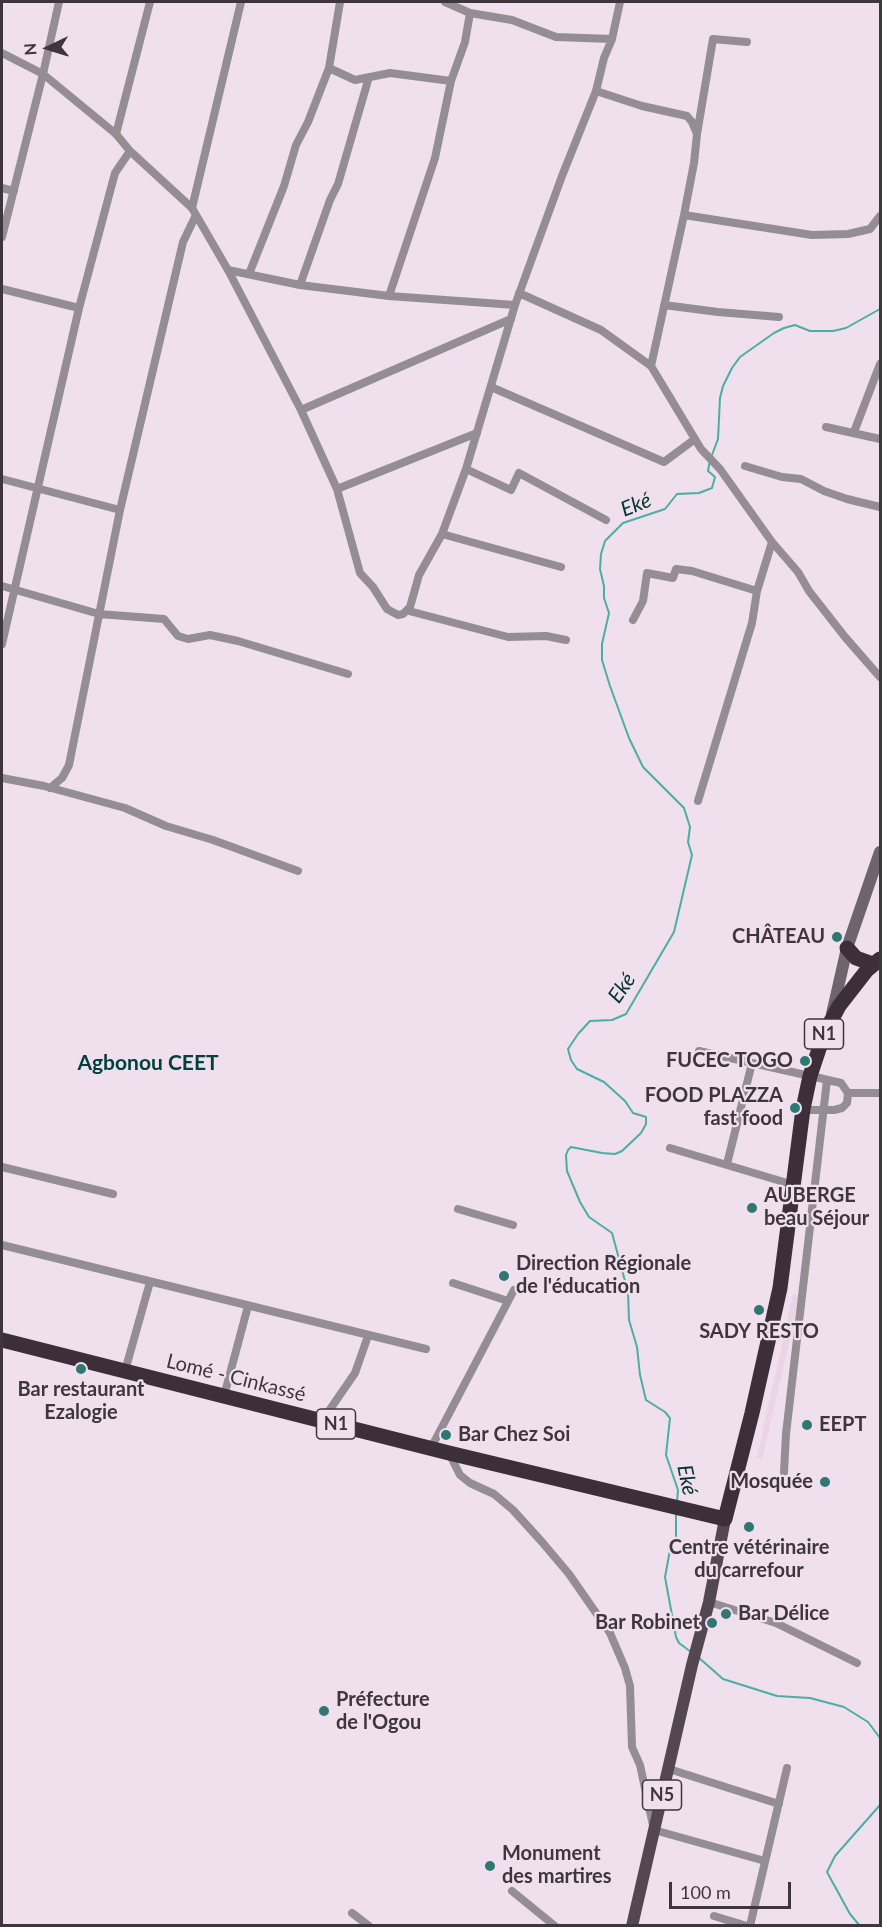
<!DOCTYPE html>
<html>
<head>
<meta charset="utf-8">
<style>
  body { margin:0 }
  #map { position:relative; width:882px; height:1927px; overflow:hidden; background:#f0dfed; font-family:Lato,sans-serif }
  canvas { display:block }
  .frame { position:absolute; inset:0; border:3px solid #3d363c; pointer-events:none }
  .north { position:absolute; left:18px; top:18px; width:60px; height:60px; -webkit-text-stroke:4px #f0dfed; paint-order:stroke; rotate:266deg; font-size:16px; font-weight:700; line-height:24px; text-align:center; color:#3d363c }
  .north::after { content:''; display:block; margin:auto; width:21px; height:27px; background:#3d363c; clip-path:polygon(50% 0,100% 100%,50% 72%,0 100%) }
  .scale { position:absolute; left:669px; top:1882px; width:122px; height:27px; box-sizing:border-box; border:3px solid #3d363c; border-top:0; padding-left:8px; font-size:18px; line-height:21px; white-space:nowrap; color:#3d363c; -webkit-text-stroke:4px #f0dfed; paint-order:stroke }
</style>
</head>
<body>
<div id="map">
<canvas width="882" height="1927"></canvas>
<div class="frame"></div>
<div class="north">N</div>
<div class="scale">100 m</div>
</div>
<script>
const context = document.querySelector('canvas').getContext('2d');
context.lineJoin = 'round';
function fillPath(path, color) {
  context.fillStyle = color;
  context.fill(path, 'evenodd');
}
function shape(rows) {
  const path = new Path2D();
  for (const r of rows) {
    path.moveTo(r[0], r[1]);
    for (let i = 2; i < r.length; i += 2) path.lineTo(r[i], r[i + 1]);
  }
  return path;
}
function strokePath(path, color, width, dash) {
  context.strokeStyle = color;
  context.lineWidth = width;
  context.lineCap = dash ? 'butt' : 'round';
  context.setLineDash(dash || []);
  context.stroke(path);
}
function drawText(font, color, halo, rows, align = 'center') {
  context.font = font + ' Lato,sans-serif';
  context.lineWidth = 4.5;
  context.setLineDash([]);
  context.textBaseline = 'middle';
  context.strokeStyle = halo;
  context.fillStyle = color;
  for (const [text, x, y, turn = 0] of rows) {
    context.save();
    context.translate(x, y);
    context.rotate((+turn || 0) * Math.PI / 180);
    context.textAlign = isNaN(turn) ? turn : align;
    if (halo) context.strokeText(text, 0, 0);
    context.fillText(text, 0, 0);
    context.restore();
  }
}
fillPath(shape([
  [793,1294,798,1295,793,1326,762,1459,757,1457]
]), '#ebd4e8');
strokePath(shape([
  [712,455,718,439,720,398,723,386,732,368,740,357,774,333,784,328,795,325,810,331,833,331,846,328,880,309],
  [677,1502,678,1490,666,1455,670,1418,665,1412,646,1400,640,1375,637,1347,629,1320,628,1292,612,1233,589,1217,580,1202,567,1171,566,1155,568,1150,571,1147,602,1153,615,1154,622,1151,641,1133,646,1124,646,1117,633,1113,625,1101,604,1082,577,1069,571,1060,568,1049,578,1034,590,1021,612,1020,626,1014,674,932,692,855,688,842,690,827,684,808,643,767,629,738,610,686,602,660,602,644,609,613,604,598,604,586,600,569,601,554,605,541,623,523,665,509,677,494,699,493,712,488,715,477,708,471,710,460],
  [676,1514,676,1538,670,1550,665,1577,676,1637,679,1643,691,1652],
  [698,1657,723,1679,777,1696,810,1698,844,1707,868,1722,880,1738],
  [860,1926,850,1914,827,1872,835,1856,880,1805]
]), '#4baea6', 2);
strokePath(shape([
  [445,2,470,13],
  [2,53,43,74,116,134,130,151,192,208,228,270,301,410,337,489,360,573,373,587,387,609,398,615,403,614,410,607,419,575,442,534,466,469,515,305,562,176,596,91,604,58,612,39,620,2],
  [329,68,355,80,390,73,451,81],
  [596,91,642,106,687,116,692,122,697,134,694,163,684,215,651,366],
  [116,134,150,2],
  [697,134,713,39,747,42],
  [2,188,14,191],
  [192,208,241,2],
  [684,215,812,235,848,234,870,229,880,216],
  [2,237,43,74,59,2],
  [228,270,300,285,389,296,515,305],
  [249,274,284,186,296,145,308,122,329,68,340,2],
  [300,285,330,200,338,184,369,77],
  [2,289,79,308],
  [519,293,601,330,651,366,701,449,720,469,772,542,798,572,809,591,845,637,880,677],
  [389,296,435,158,451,81,465,42,470,13,512,20,556,37,612,39],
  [664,305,718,312,779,317],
  [491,387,664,462,695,439],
  [301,410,511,319],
  [826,427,880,439],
  [854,432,880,364],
  [745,466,782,477,801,479,824,491,847,499,880,507],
  [466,469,511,490,519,473,606,520],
  [2,479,120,510],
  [337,489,477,433],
  [442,534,561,567],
  [2,586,99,614,164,619,178,636,188,639,210,635,238,641,348,674],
  [409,611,508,637,546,636,566,640],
  [633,620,643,601,647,573,673,578,676,569,692,571,757,591],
  [2,644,79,308,115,173,130,151],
  [2,778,44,786,125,808,166,826,213,840,298,871],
  [50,788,62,778,69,765,120,510,183,242,196,215],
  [698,801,752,623,757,591,772,542],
  [699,1051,810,1076],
  [815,1077,841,1083,848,1093,880,1093],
  [809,1110,834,1110,842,1108,847,1103,848,1093],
  [670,1148,794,1185],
  [727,1164,752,1063],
  [2,1167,113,1194],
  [458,1209,513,1225],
  [2,1245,426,1349],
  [453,1283,508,1301],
  [125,1371,150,1282],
  [224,1396,248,1306],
  [322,1421,355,1373,368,1336],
  [431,1448,514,1290],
  [449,1453,460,1475,470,1483,494,1494,513,1510,542,1542,569,1574,610,1633,625,1668,630,1686,632,1747,640,1765,654,1830,765,1861],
  [784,1472,786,1434,827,1080],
  [709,1602,776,1623,857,1663],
  [669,1769,779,1804],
  [512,1891,555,1926],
  [352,1913,369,1926],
  [714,1916,747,1926],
  [750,1926,787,1768]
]), '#948d93', 8);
strokePath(shape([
  [832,1014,847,948,880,852]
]), '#6e646c', 12);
strokePath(shape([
  [632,1926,692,1665,709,1602,725,1519]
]), '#534751', 12);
strokePath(shape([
  [847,948,856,958,873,964],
  [2,1340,449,1453,725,1519,752,1413,780,1288,803,1109,810,1076,824,1034,839,1006,867,970,880,959]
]), '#3c2f3a', 15);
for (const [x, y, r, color] of [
  [837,937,6,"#2f7772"],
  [805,1061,6,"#2f7772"],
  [795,1108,6,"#2f7772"],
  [752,1208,6,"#2f7772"],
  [504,1276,6,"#2f7772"],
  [759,1310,6,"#2f7772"],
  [81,1369,6,"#2f7772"],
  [807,1425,6,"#2f7772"],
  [446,1435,6,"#2f7772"],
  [825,1482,6,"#2f7772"],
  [749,1527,6,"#2f7772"],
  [726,1614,6,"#2f7772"],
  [712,1623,6,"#2f7772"],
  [324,1711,6,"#2f7772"],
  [490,1866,6,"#2f7772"]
]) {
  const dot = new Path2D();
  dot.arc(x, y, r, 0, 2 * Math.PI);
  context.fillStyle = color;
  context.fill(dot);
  strokePath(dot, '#f0dfed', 2);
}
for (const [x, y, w] of [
  [824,1034,39],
  [336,1424,39],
  [662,1795,39]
]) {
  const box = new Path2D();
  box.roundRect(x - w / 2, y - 15, w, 30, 4.5);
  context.fillStyle = '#f0dfed';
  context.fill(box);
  strokePath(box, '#3d363c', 1.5);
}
drawText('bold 18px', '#3d363c', null, [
  ["N1",824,1034],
  ["N1",336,1424],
  ["N5",662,1795]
]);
drawText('bold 20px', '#3d363c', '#f0dfed', [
  ["CHÂTEAU",825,937,"right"],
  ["FUCEC TOGO",793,1061,"right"],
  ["FOOD PLAZZA",783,1096,"right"],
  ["fast food",783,1119,"right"],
  ["AUBERGE",764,1196],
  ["beau Séjour",764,1219],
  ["Direction Régionale",516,1264],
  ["de l'éducation",516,1287],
  ["SADY RESTO",759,1332,"center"],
  ["Bar restaurant",81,1390,"center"],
  ["Ezalogie",81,1413,"center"],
  ["EEPT",819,1425],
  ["Bar Chez Soi",458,1435],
  ["Mosquée",813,1482,"right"],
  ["Centre vétérinaire",749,1548,"center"],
  ["du carrefour",749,1571,"center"],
  ["Bar Délice",738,1614],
  ["Bar Robinet",700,1623,"right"],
  ["Préfecture",336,1700],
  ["de l'Ogou",336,1723],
  ["Monument",502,1854],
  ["des martires",502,1877]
], 'left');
drawText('20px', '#3d363c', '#f0dfed', [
  ["Lomé - Cinkassé",236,1378,14]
]);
drawText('italic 21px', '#023330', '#f0dfed', [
  ["Eké",636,505,-22],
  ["Eké",622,988,-55],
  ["Eké",687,1480,78]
]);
drawText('bold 21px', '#00413e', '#f0dfed', [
  ["Agbonou CEET",148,1063]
]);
</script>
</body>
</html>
